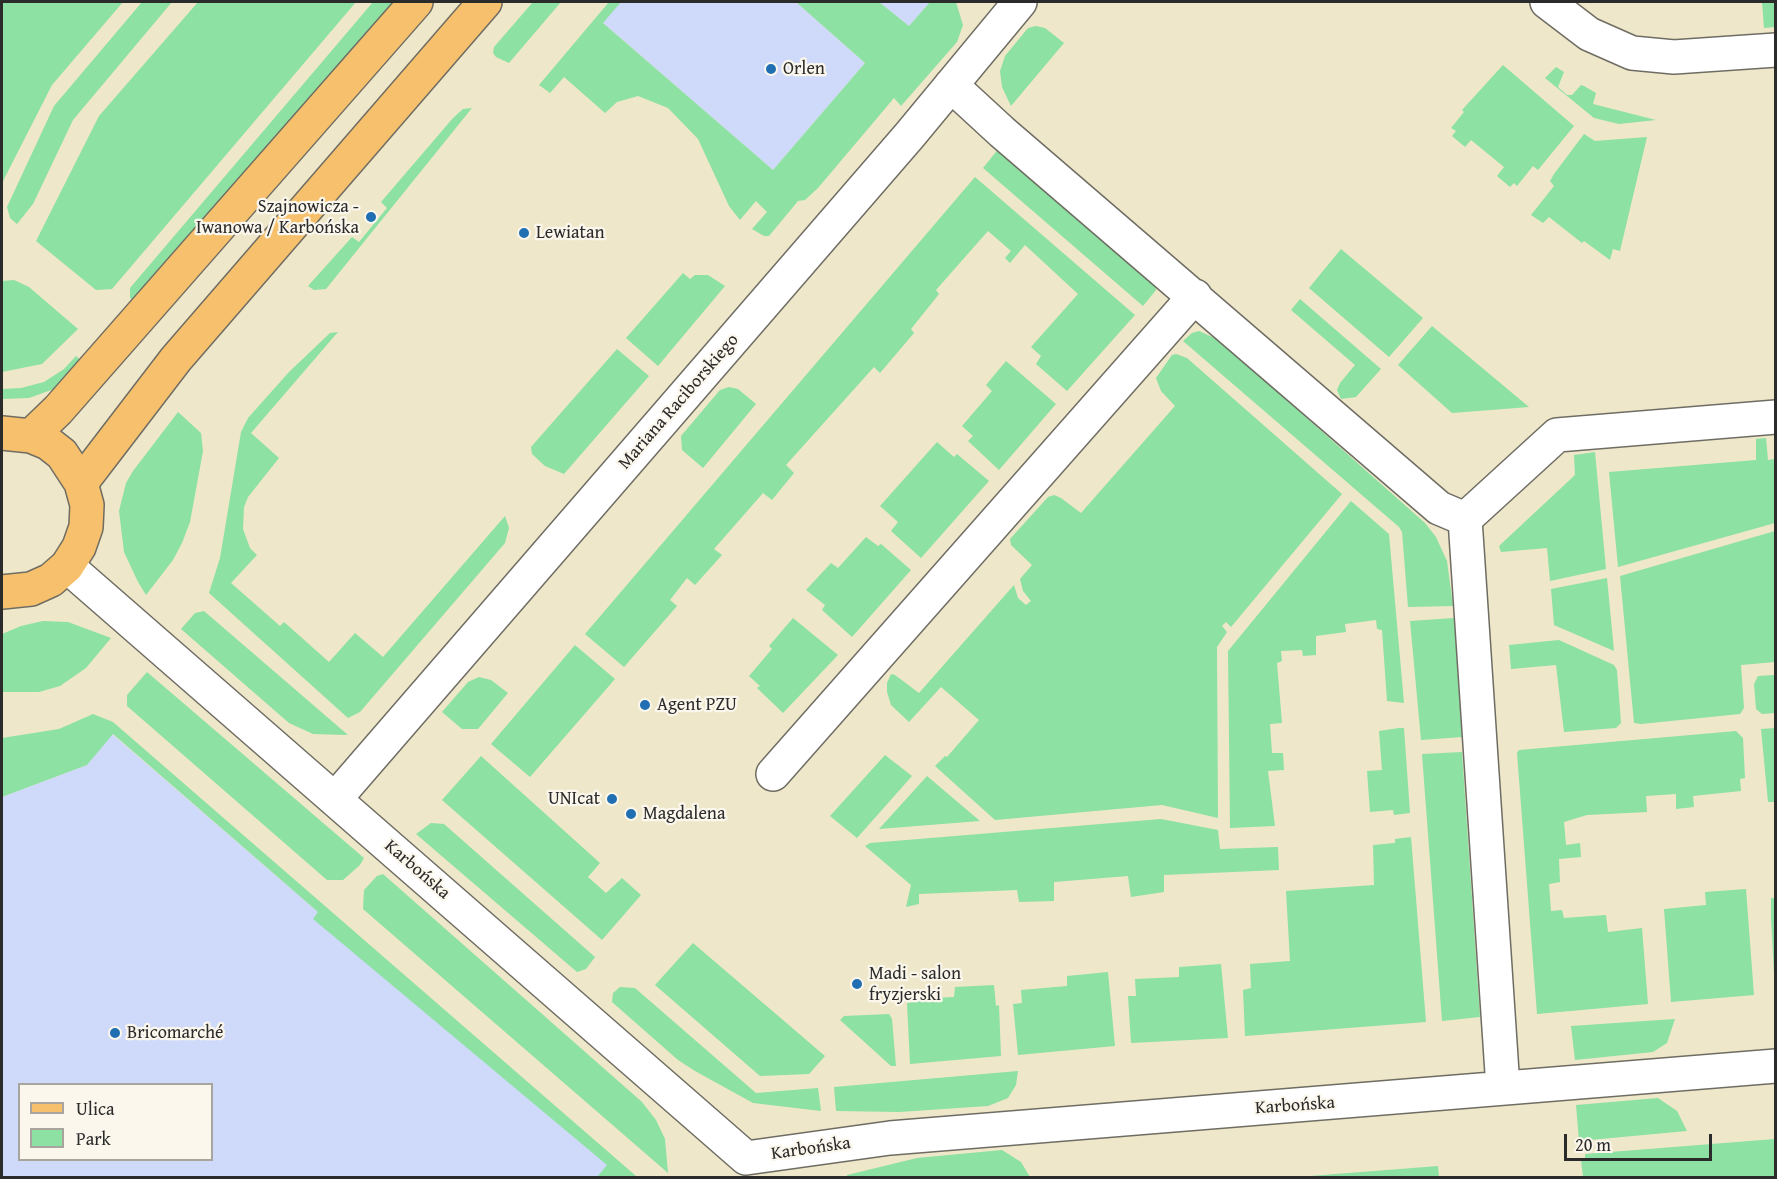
<!DOCTYPE html>
<html>
<head>
<meta charset="utf-8">
<style>
  body { margin:0 }
  #map { position:relative; width:1777px; height:1179px; overflow:hidden; background:#eee7ca; font-family:"Gentium Book Plus",serif }
  canvas { display:block }
  .frame { position:absolute; inset:0; border:3px solid #2b2b2b; pointer-events:none }
  .legend { position:absolute; left:18px; top:1083px; width:195px; height:78px; box-sizing:border-box; background:#fbf7ec; border:2px solid #a8a59f; margin:0; padding:8px 10px; list-style:none; font-size:18px; color:#2b2b2b }
  .legend li { display:flex; align-items:center; gap:12px; height:30px }
  .legend b { width:30px; border:2px solid #a8a59f }
  .scale { position:absolute; left:1564px; top:1134px; width:148px; height:27px; box-sizing:border-box; border:3px solid #2b2b2b; border-top:0; padding-left:8px; font-size:18px; line-height:21px; white-space:nowrap; color:#2b2b2b; -webkit-text-stroke:4px #fbf7ec; paint-order:stroke }
</style>
</head>
<body>
<div id="map">
<canvas width="1777" height="1179"></canvas>
<div class="frame"></div>
<ul class="legend">
<li><b style="height:8px;background:#f7c06c"></b>Ulica</li>
<li><b style="height:16px;background:#8ce1a3"></b>Park</li>
</ul>
<div class="scale">20 m</div>
</div>
<script>
const context = document.querySelector('canvas').getContext('2d');
context.lineJoin = 'round';
function fillPath(path, color) {
  context.fillStyle = color;
  context.fill(path, 'evenodd');
}
function shape(rows) {
  const path = new Path2D();
  for (const r of rows) {
    path.moveTo(r[0], r[1]);
    for (let i = 2; i < r.length; i += 2) path.lineTo(r[i], r[i + 1]);
  }
  return path;
}
function strokePath(path, color, width, dash) {
  context.strokeStyle = color;
  context.lineWidth = width;
  context.lineCap = dash ? 'butt' : 'round';
  context.setLineDash(dash || []);
  context.stroke(path);
}
function drawText(font, color, halo, rows, align = 'center') {
  context.font = font + ' "Gentium Book Plus",serif';
  context.lineWidth = 4.5;
  context.setLineDash([]);
  context.textBaseline = 'middle';
  context.strokeStyle = halo;
  context.fillStyle = color;
  for (const [text, x, y, turn = 0] of rows) {
    context.save();
    context.translate(x, y);
    context.rotate((+turn || 0) * Math.PI / 180);
    context.textAlign = isNaN(turn) ? turn : align;
    if (halo) context.strokeText(text, 0, 0);
    context.fillText(text, 0, 0);
    context.restore();
  }
}
fillPath(shape([
  [621,2,796,2,865,63,773,170,602,22],
  [879,2,930,2,909,26],
  [112,734,318,912,314,919,608,1165,597,1178,2,1178,2,797,87,765],
  [20,1084,212,1084,212,1160,20,1160]
]), '#cfdafa');
fillPath(shape([
  [2,2,123,2,52,85,2,183],
  [142,2,172,2,73,120,33,204,17,224,10,218,7,207,54,106],
  [198,2,356,2,112,289,96,290,36,241,99,116],
  [373,2,394,2,136,303,130,298,130,288],
  [533,2,561,2,509,63,496,57,493,53,494,47],
  [609,2,621,2,603,23,773,170,865,63,796,2,879,2,909,26,930,2,956,2,963,25,957,42,901,106,894,98,818,188,805,200,798,201,769,236,764,236,752,229,767,212,756,201,740,220,729,206,698,139,668,108,638,96,617,102,605,113,564,77,550,93,539,85],
  [1762,2,1775,2,1775,27,1764,28],
  [1036,26,1045,28,1064,43,1011,106,1002,87,1000,71,1005,56,1028,28],
  [1503,65,1574,126,1538,170,1533,166,1517,186,1514,183,1510,187,1497,176,1504,167,1471,140,1465,147,1452,136,1456,131,1451,128,1464,112,1462,110],
  [1556,67,1564,72,1558,87,1567,95,1572,95,1581,85,1584,86,1596,93,1593,104,1656,120,1619,124,1594,118,1545,78],
  [472,108,326,289,314,290,308,286,352,237,359,242,387,208,381,202,453,118,463,109],
  [1584,134,1595,141,1647,137,1620,251,1613,249,1610,260,1584,241,1582,243,1549,217,1543,223,1531,215,1554,186,1550,181,1554,174],
  [1000,147,1155,285,1156,290,1143,306,983,168],
  [975,177,1135,315,1067,391,1036,364,1041,356,1031,347,1078,294,1025,245,1010,263,1005,258,1011,251,988,231,936,290,939,294,911,329,914,333,880,373,874,367,786,465,794,473,772,500,763,493,714,549,722,555,695,585,687,578,670,600,677,606,624,667,585,634],
  [1341,249,1423,318,1389,357,1309,288],
  [683,273,690,279,695,275,708,275,725,286,658,366,626,338],
  [14,280,29,287,78,329,42,364,2,372,2,281],
  [1300,299,1381,369,1356,397,1341,399,1337,390,1340,383,1355,365,1291,310],
  [1432,326,1529,407,1452,413,1398,365],
  [1199,331,1219,340,1425,523,1436,537,1447,561,1453,606,1408,607,1402,532,1399,527,1183,341,1192,333],
  [338,332,251,433,279,458,248,497,244,507,243,529,250,548,257,555,231,583,280,626,284,622,329,662,355,633,383,657,505,516,509,528,505,543,360,712,348,718,209,593,220,558,241,432,248,418,289,372,330,333],
  [617,349,649,376,564,474,545,466,532,454,531,447],
  [1176,354,1187,358,1342,494,1231,627,1226,622,1222,626,1227,632,1217,647,1218,818,1162,805,995,820,935,766,945,756,947,757,979,720,941,687,909,722,891,705,887,692,887,683,891,674,895,675,919,693,1014,585,1018,598,1026,605,1031,601,1023,591,1020,579,1032,565,1011,545,1010,539,1048,497,1054,495,1061,498,1081,513,1175,406,1161,391,1156,378,1172,355],
  [76,356,83,362,54,389,29,398,2,399,2,389,21,388,44,382,64,369],
  [1006,361,1056,404,999,470,968,441,973,436,962,426,992,391,986,385],
  [729,387,738,389,756,404,703,468,682,450,681,436,720,390],
  [178,412,201,433,203,451,190,522,182,543,173,560,146,595,138,582,124,552,119,511,126,483,133,471],
  [1766,438,1768,460,1775,459,1775,523,1618,567,1609,472,1756,460,1756,439],
  [937,442,954,457,957,454,989,481,921,558,891,531,898,522,880,506],
  [1595,452,1606,569,1550,581,1547,548,1501,552,1499,546,1575,475,1574,455],
  [1351,501,1389,534,1404,703,1387,701,1382,630,1377,629,1376,620,1345,624,1346,632,1316,636,1316,655,1303,656,1302,650,1281,651,1282,661,1277,663,1282,723,1270,724,1272,753,1283,753,1284,770,1268,771,1275,826,1230,828,1228,651],
  [1775,531,1775,662,1741,665,1744,708,1740,714,1641,724,1634,723,1620,576],
  [866,537,878,546,881,544,911,570,852,637,822,610,825,605,806,590,831,563,838,568],
  [1607,578,1614,651,1554,625,1551,589],
  [204,611,348,735,313,734,289,723,181,629,195,613],
  [793,618,838,655,783,713,757,688,760,686,749,676,772,649,769,646],
  [1454,618,1462,737,1421,740,1410,621],
  [43,621,68,622,111,638,86,668,60,686,39,692,2,692,2,634,21,626],
  [1559,640,1614,665,1617,670,1621,723,1616,728,1564,732,1556,665,1511,669,1509,645],
  [575,645,615,679,530,777,491,744],
  [147,672,364,858,360,865,343,880,327,880,127,706,127,695],
  [1775,675,1775,713,1762,714,1756,709,1754,684,1758,676],
  [479,677,491,680,508,693,478,729,462,729,442,712,468,682],
  [93,714,113,722,636,1176,597,1177,607,1165,313,919,318,912,113,734,87,765,2,797,2,738,59,729],
  [1399,728,1404,728,1410,813,1394,815,1393,810,1370,812,1367,771,1382,770,1379,731],
  [1775,728,1775,802,1768,802,1761,729],
  [1736,731,1743,738,1745,778,1740,779,1741,791,1693,796,1694,807,1676,809,1676,794,1646,796,1647,812,1587,815,1564,822,1566,845,1580,843,1581,857,1559,859,1560,882,1549,884,1551,911,1562,910,1564,918,1606,915,1608,932,1642,928,1648,1004,1537,1014,1517,753,1519,750],
  [1462,752,1480,1017,1442,1021,1422,754],
  [885,755,912,776,857,838,830,816],
  [481,756,600,863,588,877,606,893,622,878,641,895,602,940,442,800],
  [927,776,980,821,879,829],
  [1161,819,1218,830,1220,849,1278,847,1279,870,1164,875,1164,892,1131,897,1128,876,1054,882,1054,901,1019,902,1017,890,919,894,919,904,906,907,911,885,865,846,870,843],
  [431,823,444,824,595,957,586,969,577,972,416,834],
  [1411,837,1426,1022,1245,1036,1243,990,1251,988,1250,964,1290,961,1286,891,1374,885,1373,845,1395,843,1395,839],
  [383,874,642,1102,656,1120,665,1139,668,1173,363,909,364,890,377,876],
  [1746,889,1754,995,1671,1002,1664,909,1706,905,1705,892],
  [1771,898,1775,898,1775,993,1771,917],
  [693,943,825,1056,809,1074,760,1076,655,985],
  [1221,964,1228,1038,1131,1043,1128,996,1136,996,1135,979,1179,977,1179,967],
  [1108,972,1115,1046,1018,1055,1013,1004,1022,1003,1021,990,1067,986,1067,976],
  [994,985,996,1006,999,1005,1001,1056,910,1064,907,1003,914,1002,913,999,954,997,955,987],
  [620,987,635,988,756,1093,818,1088,821,1111,753,1103,695,1071,678,1060,612,1002,613,993],
  [889,1014,892,1019,896,1066,891,1066,840,1020,844,1016],
  [1675,1019,1667,1043,1653,1052,1575,1060,1571,1026],
  [1018,1071,1016,1085,1008,1098,988,1106,899,1112,836,1111,834,1087],
  [1658,1098,1677,1111,1687,1131,1579,1141,1576,1105],
  [1775,1139,1775,1177,1583,1177,1581,1160,1585,1159,1585,1154],
  [1002,1150,1021,1162,1030,1177,847,1177,847,1175,917,1158],
  [1438,1166,1439,1177,1297,1177]
]), '#8ce1a3');
const minor = shape([
  [1547,2,1589,34,1632,53,1674,57,1776,50],
  [951,85,1002,132,1439,508,1465,519,1557,435,1776,417],
  [1465,519,1503,1088],
  [67,566,746,1158,890,1138,1776,1066],
  [773,774,1195,296],
  [335,799,909,136,1020,2]
]);
const major = shape([
  [2,433,31,436,48,443,62,454,81,483,87,505,86,527,79,547,67,566,51,580,31,589,2,592],
  [31,436,58,410,416,2],
  [81,483,176,359,485,2]
]);
strokePath(minor, '#6f6d63', 36);
strokePath(major, '#6f6d63', 36);
strokePath(minor, '#fff', 33);
strokePath(major, '#f7c06c', 33);
for (const [x, y, r, color] of [
  [771,69,6,"#1f6fb2"],
  [371,217,6,"#1f6fb2"],
  [524,233,6,"#1f6fb2"],
  [645,705,6,"#1f6fb2"],
  [612,799,6,"#1f6fb2"],
  [631,814,6,"#1f6fb2"],
  [857,984,6,"#1f6fb2"],
  [115,1033,6,"#1f6fb2"]
]) {
  const dot = new Path2D();
  dot.arc(x, y, r, 0, 2 * Math.PI);
  context.fillStyle = color;
  context.fill(dot);
  strokePath(dot, '#fbf7ec', 2);
}
drawText('18px', '#2b2b2b', '#fbf7ec', [
  ["Orlen",783,69],
  ["Szajnowicza -",359,207,"right"],
  ["Iwanowa / Karbońska",359,228,"right"],
  ["Lewiatan",536,233],
  ["Agent PZU",657,705],
  ["UNIcat",600,799,"right"],
  ["Magdalena",643,814],
  ["Madi - salon",869,974],
  ["fryzjerski",869,995],
  ["Bricomarché",127,1033]
], 'left');
drawText('18px', '#2b2b2b', '#fbf7ec', [
  ["Mariana Raciborskiego",679,402,-49],
  ["Karbońska",417,870,41],
  ["Karbońska",1295,1106,-4],
  ["Karbońska",811,1149,-8]
]);
</script>
</body>
</html>
